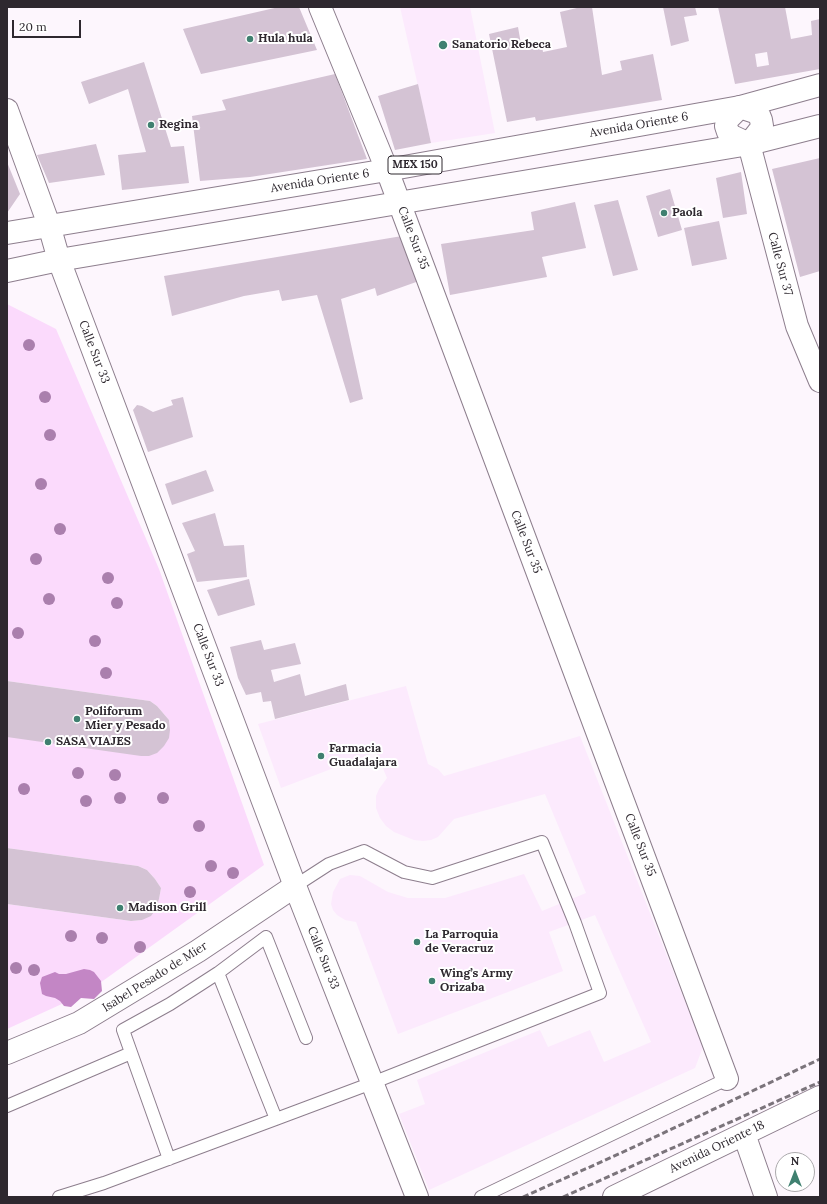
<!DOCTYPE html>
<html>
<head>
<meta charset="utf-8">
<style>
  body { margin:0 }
  #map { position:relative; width:827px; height:1204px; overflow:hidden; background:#fdf6fd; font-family:Lora,serif }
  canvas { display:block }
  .frame { position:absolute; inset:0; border:8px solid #2e282f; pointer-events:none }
  .north { position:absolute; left:775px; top:1152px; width:40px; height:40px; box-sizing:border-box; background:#fff; border:1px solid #aba9ac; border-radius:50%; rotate:0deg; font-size:11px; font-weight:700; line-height:16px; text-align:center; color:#2e282f }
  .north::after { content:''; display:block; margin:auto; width:14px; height:18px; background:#3f8070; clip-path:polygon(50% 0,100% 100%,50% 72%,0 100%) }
  .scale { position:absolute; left:12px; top:20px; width:69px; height:18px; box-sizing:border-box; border:2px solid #2e282f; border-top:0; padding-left:5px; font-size:12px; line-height:14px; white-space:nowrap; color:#2e282f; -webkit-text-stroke:3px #fff; paint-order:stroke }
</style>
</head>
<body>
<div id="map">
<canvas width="827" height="1204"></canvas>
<div class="frame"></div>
<div class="north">N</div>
<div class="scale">20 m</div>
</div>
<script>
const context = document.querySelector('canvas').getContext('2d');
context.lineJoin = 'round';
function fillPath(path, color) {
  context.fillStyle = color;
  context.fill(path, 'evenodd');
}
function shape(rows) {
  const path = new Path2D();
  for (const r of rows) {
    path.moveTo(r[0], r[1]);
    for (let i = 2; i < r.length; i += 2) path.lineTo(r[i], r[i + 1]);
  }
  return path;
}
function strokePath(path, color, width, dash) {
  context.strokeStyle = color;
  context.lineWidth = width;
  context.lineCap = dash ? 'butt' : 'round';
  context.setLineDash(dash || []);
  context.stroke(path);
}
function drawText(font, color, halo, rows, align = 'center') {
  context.font = font + ' Lora,serif';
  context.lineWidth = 4;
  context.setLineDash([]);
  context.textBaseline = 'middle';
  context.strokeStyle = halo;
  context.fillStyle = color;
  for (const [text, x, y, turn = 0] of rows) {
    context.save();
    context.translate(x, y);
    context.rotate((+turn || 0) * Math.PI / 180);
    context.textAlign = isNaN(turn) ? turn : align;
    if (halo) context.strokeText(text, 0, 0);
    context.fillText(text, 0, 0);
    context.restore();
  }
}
fillPath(shape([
  [400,7,470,7,495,133,431,143],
  [406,686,428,764,438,769,444,776,580,736,703,1047,695,1068,429,1190,399,1114,425,1104,417,1080,540,1030,548,1047,590,1030,604,1062,651,1042,595,915,549,932,563,971,398,1034,356,922,345,920,337,915,333,910,331,904,333,892,340,879,350,875,360,876,388,892,408,898,445,898,524,874,542,911,586,893,545,794,454,819,438,837,431,840,423,841,414,840,394,832,386,826,380,818,376,808,376,796,379,789,387,778,376,752,281,788,258,724]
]), '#fceafd');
fillPath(shape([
  [7,304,56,329,159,569,264,865,86,993,7,1029,7,904,131,921,142,920,156,909,159,899,161,888,155,879,147,870,138,866,7,848,7,737,170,730,169,720,157,706,150,701,7,681]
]), '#fbdafc');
fillPath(shape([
  [84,969,90,970,94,972,101,981,102,991,94,999,81,998,71,1007,64,1006,60,1001,55,998,46,996,42,994,40,983,42,977,55,972,59,974,66,974]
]), '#c386c5');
fillPath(shape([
  [279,7,299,7,317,50,201,74,183,29],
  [581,7,592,7,602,75,622,70,620,61,653,54,662,100,536,121,535,117,507,122,489,34,518,27,522,50,542,46,543,52,567,47,560,12],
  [663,7,695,7,697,15,684,17,689,41,671,46],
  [718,7,785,7,791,39,812,35,811,21,820,19,820,69,735,84],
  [767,52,769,65,757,67,755,54],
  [144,62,171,147,184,146,189,183,122,190,118,155,146,152,128,89,89,104,81,82],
  [335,74,367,159,250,177,200,181,192,116,226,110,222,100],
  [418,84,431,143,395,150,378,96],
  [96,144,105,175,49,183,37,155],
  [820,158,820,271,800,277,772,169],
  [7,162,20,194,7,213],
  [741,172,747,214,723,218,716,178],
  [670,189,682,230,658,237,646,196],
  [618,200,638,270,613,276,594,205],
  [575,202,586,248,542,257,547,277,450,295,441,244,534,230,531,212],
  [719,221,727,259,692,266,684,228],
  [402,236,419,281,377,296,375,288,341,299,363,399,350,403,317,295,282,301,279,290,244,296,172,316,164,276],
  [183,397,193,437,148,452,133,410,137,405,142,406,153,412,173,405,171,400],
  [206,470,214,491,172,505,165,484],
  [215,513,224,546,244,545,247,577,197,582,187,554,195,551,182,523],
  [249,579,255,605,218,616,207,590],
  [261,640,264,650,295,643,301,664,271,670,274,682,300,674,305,696,346,684,349,700,275,719,271,701,263,702,261,692,246,695,238,678,230,647],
  [7,681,150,701,157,706,169,720,170,730,169,738,164,746,157,753,149,756,141,756,7,737],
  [7,848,138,866,147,870,155,879,161,888,159,899,156,909,151,916,142,920,131,921,7,904]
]), '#d4c3d4');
const service = shape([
  [218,973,276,1119],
  [7,1106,131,1053],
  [169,1159,123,1030,170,1004,218,973,266,937,306,1038],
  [59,1197,104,1183,276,1119,372,1083,600,993,575,923,542,842,432,878,404,872,364,851,329,864,295,886],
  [481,1197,727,1079]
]);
const minor = shape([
  [320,7,387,170,727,1079],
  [740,107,755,112,759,115,761,120,762,126,760,130,749,144,732,136,728,132,726,126,727,120,740,107],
  [7,110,49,225],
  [749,144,797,326,820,381],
  [7,1053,79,1023,198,951,295,886],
  [744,1134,766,1197],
  [614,1197,820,1097]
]);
const tertiary = shape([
  [49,225,59,260,295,886,417,1197]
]);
const primary = shape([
  [7,233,387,170,740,107,820,85],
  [7,271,59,260,749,144,820,126]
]);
strokePath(service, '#8d7e8d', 14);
strokePath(minor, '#8d7e8d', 24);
strokePath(tertiary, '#8d7e8d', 24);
strokePath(primary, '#8d7e8d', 24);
strokePath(service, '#fff', 12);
strokePath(minor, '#fff', 22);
strokePath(tertiary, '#fff', 22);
strokePath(primary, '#fff', 22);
strokePath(shape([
  [523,1197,621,1153,820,1059],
  [563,1197,820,1082]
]), '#7b747b', 3, [6, 3]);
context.fillStyle = '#aa7fad';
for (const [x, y] of [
  [29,345],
  [45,397],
  [50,435],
  [41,484],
  [60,529],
  [36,559],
  [108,578],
  [49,599],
  [117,603],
  [18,633],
  [95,641],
  [106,673],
  [78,773],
  [115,775],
  [24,789],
  [120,798],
  [163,798],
  [86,801],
  [199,826],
  [211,866],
  [233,873],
  [190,892],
  [71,936],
  [102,938],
  [140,947],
  [16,968],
  [34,970]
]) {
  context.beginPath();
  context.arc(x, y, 6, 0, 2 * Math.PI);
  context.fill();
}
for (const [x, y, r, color] of [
  [250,39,4,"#3f8070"],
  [443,45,5,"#3f8070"],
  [151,125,4,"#3f8070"],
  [664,213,4,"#3f8070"],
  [77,719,4,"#3f8070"],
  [48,742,4,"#3f8070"],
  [321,756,4,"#3f8070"],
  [120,908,4,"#3f8070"],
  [417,942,4,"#3f8070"],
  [432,981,4,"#3f8070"]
]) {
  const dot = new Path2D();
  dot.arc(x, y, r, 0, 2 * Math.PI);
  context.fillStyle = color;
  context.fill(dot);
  strokePath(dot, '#fff', 1.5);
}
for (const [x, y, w] of [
  [415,165,54]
]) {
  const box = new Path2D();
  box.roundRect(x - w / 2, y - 9, w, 18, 3);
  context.fillStyle = '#fff';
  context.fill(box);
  strokePath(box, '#2e282f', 1);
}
drawText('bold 11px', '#2e282f', null, [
  ["MEX 150",415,165]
]);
drawText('bold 12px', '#2e282f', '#fff', [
  ["Hula hula",258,39],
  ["Sanatorio Rebeca",452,45],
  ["Regina",159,125],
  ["Paola",672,213],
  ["Poliforum",85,712],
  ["Mier y Pesado",85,726],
  ["SASA VIAJES",56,742],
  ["Farmacia",329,749],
  ["Guadalajara",329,763],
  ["Madison Grill",128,908],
  ["La Parroquia",425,935],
  ["de Veracruz",425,949],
  ["Wing’s Army",440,974],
  ["Orizaba",440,988]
], 'left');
drawText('12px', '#2e282f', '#fff', [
  ["Avenida Oriente 6",639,125,-10],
  ["Avenida Oriente 6",320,181,-9],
  ["Calle Sur 35",413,238,69],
  ["Calle Sur 37",780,264,75],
  ["Calle Sur 33",94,352,69],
  ["Calle Sur 35",526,542,69],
  ["Calle Sur 33",208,655,69],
  ["Calle Sur 35",640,845,69],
  ["Calle Sur 33",323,958,68],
  ["Isabel Pesado de Mier",155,977,-32],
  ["Avenida Oriente 18",717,1147,-26]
]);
</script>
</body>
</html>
